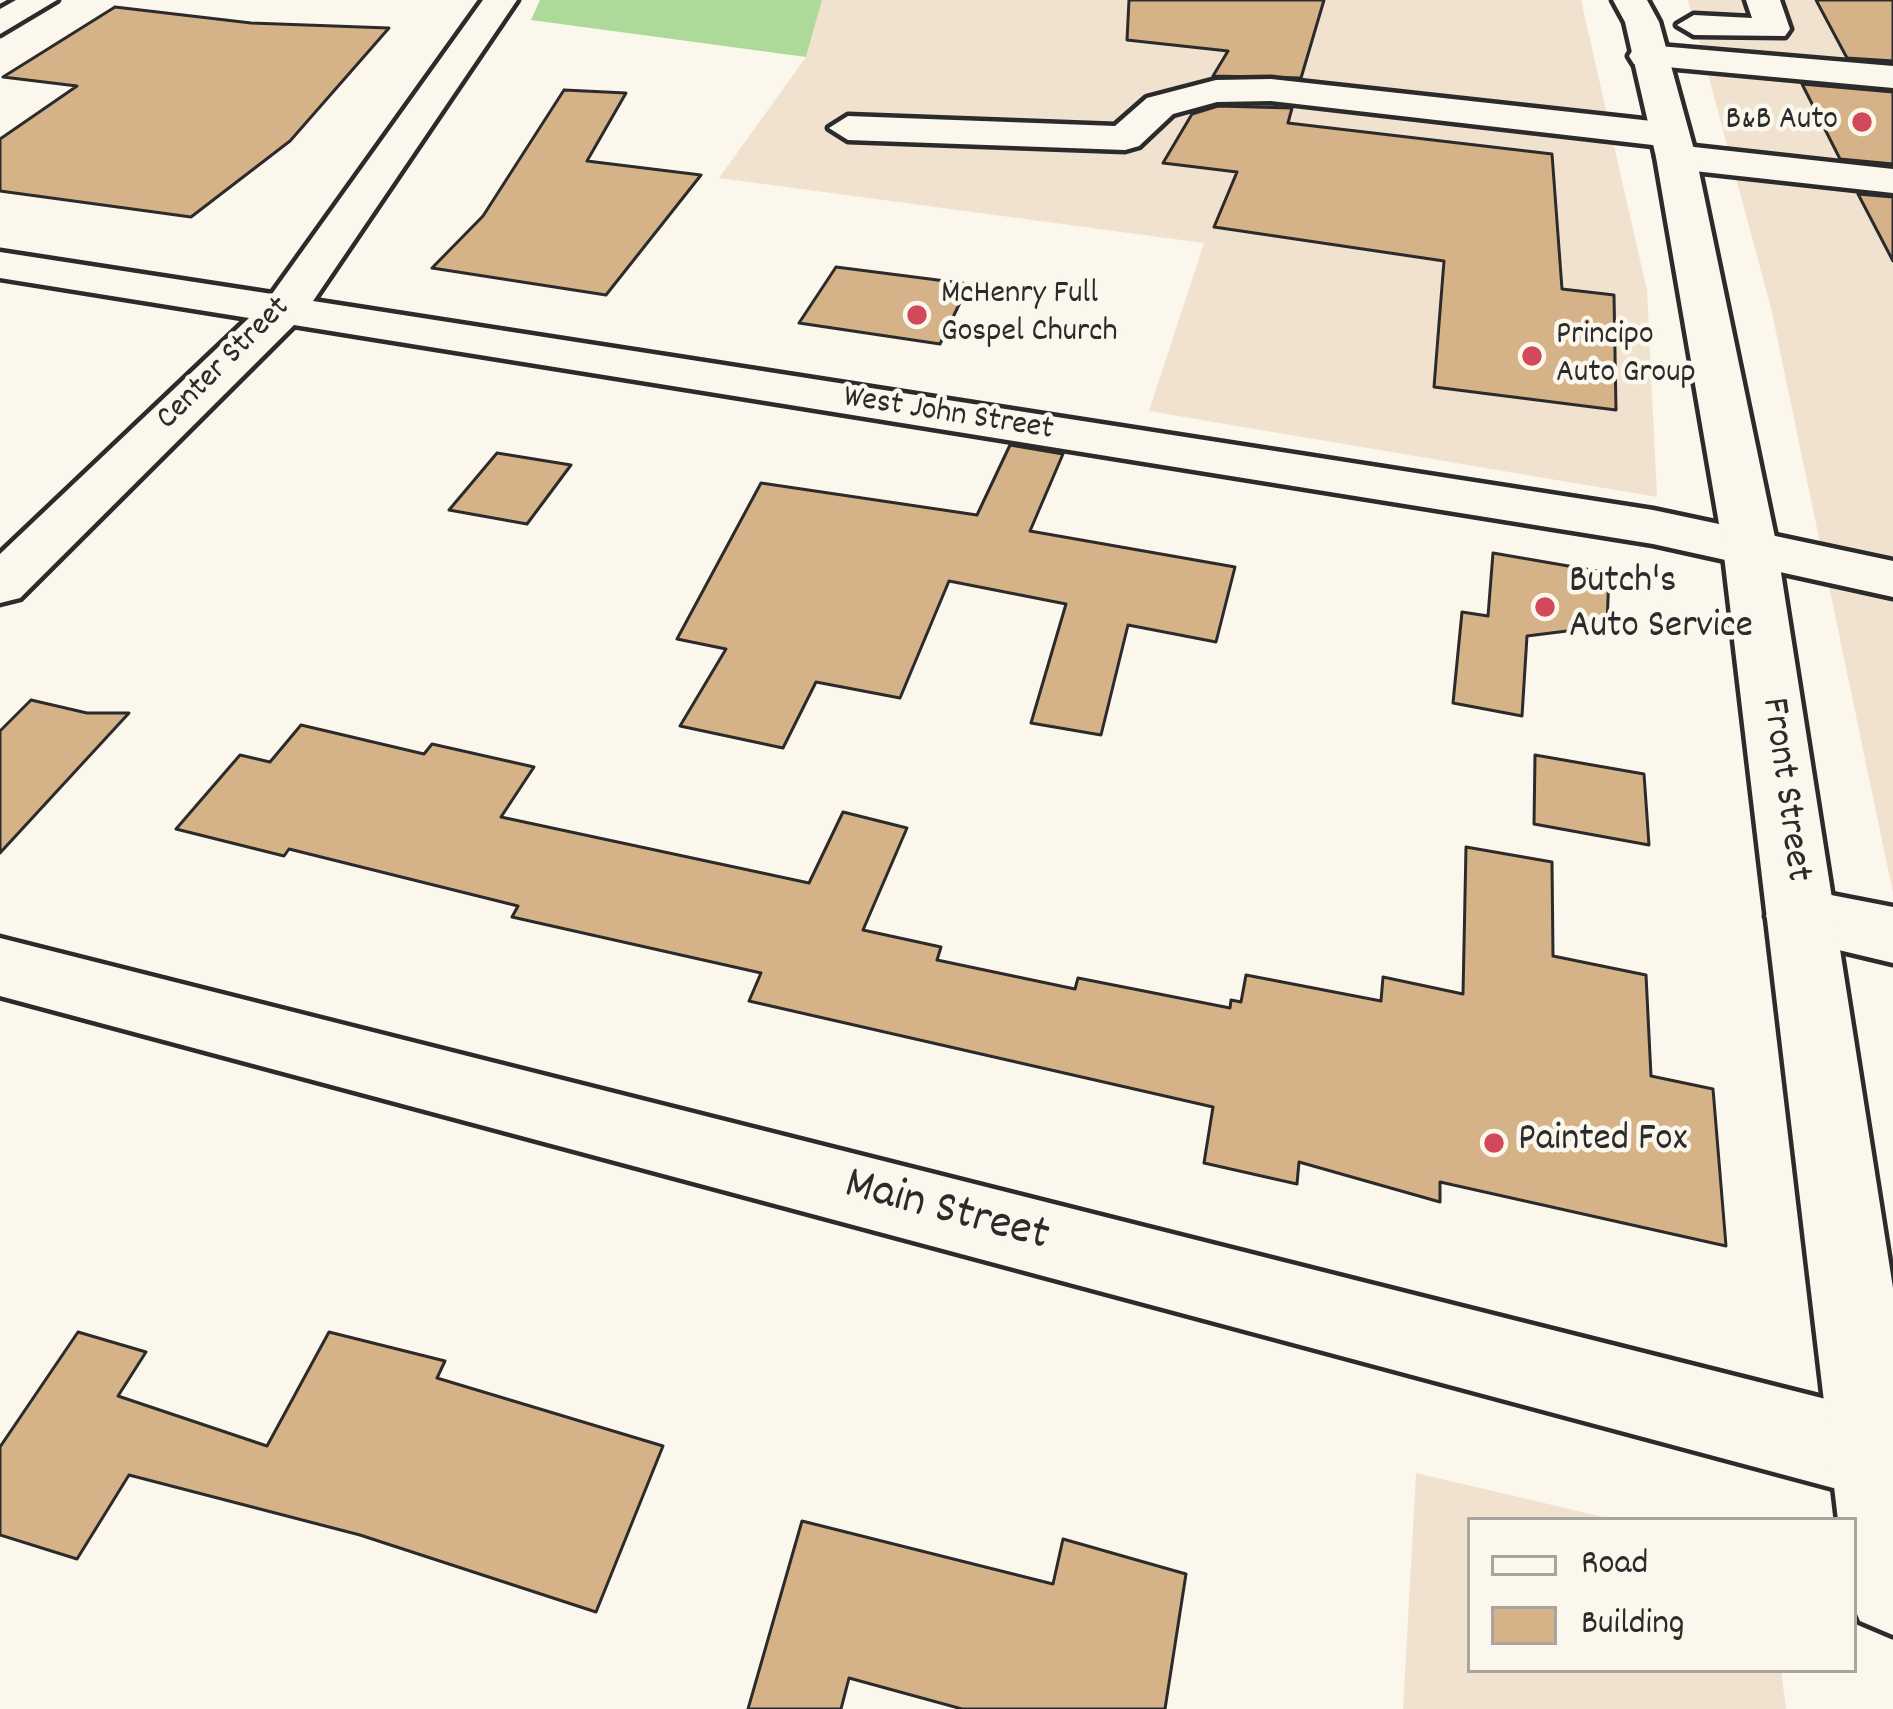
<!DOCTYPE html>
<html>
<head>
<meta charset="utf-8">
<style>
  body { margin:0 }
  #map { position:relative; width:1893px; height:1709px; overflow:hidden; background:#fbf7ec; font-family:Dekko,sans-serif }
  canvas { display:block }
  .legend { position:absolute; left:1467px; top:1517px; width:390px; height:156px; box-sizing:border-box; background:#fbf7ec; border:3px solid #a8a59f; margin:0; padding:15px 21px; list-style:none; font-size:36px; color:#2b2b2b }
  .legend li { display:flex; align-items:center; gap:24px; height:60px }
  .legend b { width:60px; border:3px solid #a8a59f }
</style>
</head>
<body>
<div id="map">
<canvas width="1893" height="1709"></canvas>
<ul class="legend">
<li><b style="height:15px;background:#fbf7ec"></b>Road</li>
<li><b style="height:33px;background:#d5b287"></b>Building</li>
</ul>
</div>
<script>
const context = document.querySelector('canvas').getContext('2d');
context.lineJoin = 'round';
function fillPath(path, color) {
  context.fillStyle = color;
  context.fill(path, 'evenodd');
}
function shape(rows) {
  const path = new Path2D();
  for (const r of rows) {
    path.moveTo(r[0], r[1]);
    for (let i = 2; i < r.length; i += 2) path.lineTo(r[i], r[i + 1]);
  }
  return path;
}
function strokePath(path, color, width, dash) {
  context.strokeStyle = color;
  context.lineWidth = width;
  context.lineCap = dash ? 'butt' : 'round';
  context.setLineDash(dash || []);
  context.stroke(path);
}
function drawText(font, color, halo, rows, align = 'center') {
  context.font = font + ' Dekko,sans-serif';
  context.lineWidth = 9;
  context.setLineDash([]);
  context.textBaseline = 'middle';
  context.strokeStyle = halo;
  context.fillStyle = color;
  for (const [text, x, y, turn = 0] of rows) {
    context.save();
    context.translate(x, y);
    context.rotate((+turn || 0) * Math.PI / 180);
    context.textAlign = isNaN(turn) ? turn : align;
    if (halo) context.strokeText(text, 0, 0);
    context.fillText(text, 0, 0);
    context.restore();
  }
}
fillPath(shape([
  [822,0,1581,0,1647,291,1657,497,1149,411,1204,243,719,178,806,57],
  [1688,0,1893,0,1893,893,1771,308],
  [1416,1473,1616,1520,1470,1520,1470,1670,1781,1670,1786,1709,1403,1709]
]), '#f0e2ce');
fillPath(shape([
  [540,0,822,0,806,57,531,20]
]), '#adda98');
const building = shape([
  [1129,0,1324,0,1301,78,1213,76,1228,51,1127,40,1129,0],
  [1816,0,1893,0,1893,61,1847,58,1816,0],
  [115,7,251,23,389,28,290,141,191,217,0,191,0,139,77,86,3,77,115,7],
  [1802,84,1893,92,1893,164,1840,159,1802,84],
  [564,90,626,93,587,161,701,175,606,295,432,268,483,216,564,90],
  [1218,106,1292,108,1288,123,1552,154,1562,289,1614,295,1616,410,1434,387,1444,261,1214,227,1237,172,1163,163,1192,114,1218,106],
  [1858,194,1893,197,1893,261,1858,194],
  [836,267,969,284,940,344,799,323,836,267],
  [1010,445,1063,454,1030,531,1235,567,1216,642,1128,625,1101,735,1031,723,1066,604,949,581,900,698,816,682,783,748,680,726,726,649,677,639,761,483,977,515,1010,445],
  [497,453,571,465,527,524,449,510,497,453],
  [1493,553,1609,573,1607,626,1527,636,1522,716,1453,703,1462,612,1488,616,1493,553],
  [31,700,87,713,129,713,0,853,0,731,31,700],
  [301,725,424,754,432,744,534,767,501,817,809,883,843,812,907,828,863,930,941,947,937,960,1075,989,1078,978,1230,1008,1231,1000,1241,1002,1246,975,1381,1001,1383,977,1463,994,1466,847,1552,862,1553,956,1646,975,1651,1076,1713,1089,1726,1246,1440,1182,1440,1202,1299,1162,1297,1184,1204,1163,1213,1107,749,1001,761,973,512,917,518,906,289,849,284,856,176,829,240,755,270,762,301,725],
  [1535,755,1644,774,1649,845,1534,824,1535,755],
  [78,1332,146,1352,118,1396,267,1446,329,1332,445,1361,437,1378,663,1446,596,1612,360,1535,129,1475,77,1559,0,1535,0,1447,78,1332],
  [802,1521,1053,1584,1063,1539,1186,1574,1165,1709,962,1709,849,1678,841,1709,748,1709,802,1521]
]);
fillPath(building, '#d5b287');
strokePath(building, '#2b2b2b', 3);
const minor = shape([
  [16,0,57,0,0,34,0,9,16,0],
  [483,0,517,0,313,301,1653,510,1893,561,1893,597,1653,544,294,325,20,598,0,603,0,554,249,318,0,278,0,252,272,294,483,0],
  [1746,0,1780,0,1790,29,1785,36,1694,35,1677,25,1694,15,1752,18,1746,0],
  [1647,45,1893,66,1893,88,1634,64,1629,56,1634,48,1647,45],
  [1271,79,1670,123,1689,135,1676,145,1893,169,1893,193,1676,169,1662,165,1656,157,1670,147,1271,101,1217,102,1173,114,1139,146,1125,150,848,140,829,128,848,116,1115,126,1147,98,1216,80,1271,79],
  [1800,889,1893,907,1893,963,1776,935,1766,916,1776,897,1800,889],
  [0,938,1893,1416,1893,1504,0,996,0,938]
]);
const major = shape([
  [1613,0,1647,0,1659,22,1696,157,1777,547,1893,1288,1893,1635,1860,1621,1854,1607,1854,1520,1838,1520,1723,547,1656,157,1625,22,1613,0]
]);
strokePath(minor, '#2b2b2b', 9);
strokePath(major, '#2b2b2b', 9);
fillPath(minor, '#fbf7ec');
fillPath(major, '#fbf7ec');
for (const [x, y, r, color] of [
  [1862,122,12,"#d1495b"],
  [917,315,12,"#d1495b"],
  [1532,356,12,"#d1495b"],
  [1545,607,12,"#d1495b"],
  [1494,1143,12,"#d1495b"]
]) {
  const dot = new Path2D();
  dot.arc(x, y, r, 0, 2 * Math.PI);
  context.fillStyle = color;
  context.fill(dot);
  strokePath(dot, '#fbf7ec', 4.5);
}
drawText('33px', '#2b2b2b', '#fbf7ec', [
  ["B&B Auto",1838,122,"right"],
  ["McHenry Full",941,296],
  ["Gospel Church",941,334],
  ["Principo",1556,337],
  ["Auto Group",1556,375]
], 'left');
drawText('33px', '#2b2b2b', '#fbf7ec', [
  ["Center Street",225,365,-45],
  ["West John Street",948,416,9]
]);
drawText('39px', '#2b2b2b', '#fbf7ec', [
  ["Butch's",1569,585],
  ["Auto Service",1569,630],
  ["Painted Fox",1518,1143]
], 'left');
drawText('39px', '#2b2b2b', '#fbf7ec', [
  ["Front Street",1783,790,82]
]);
drawText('48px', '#2b2b2b', '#fbf7ec', [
  ["Main Street",946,1214,15]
]);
</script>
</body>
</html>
